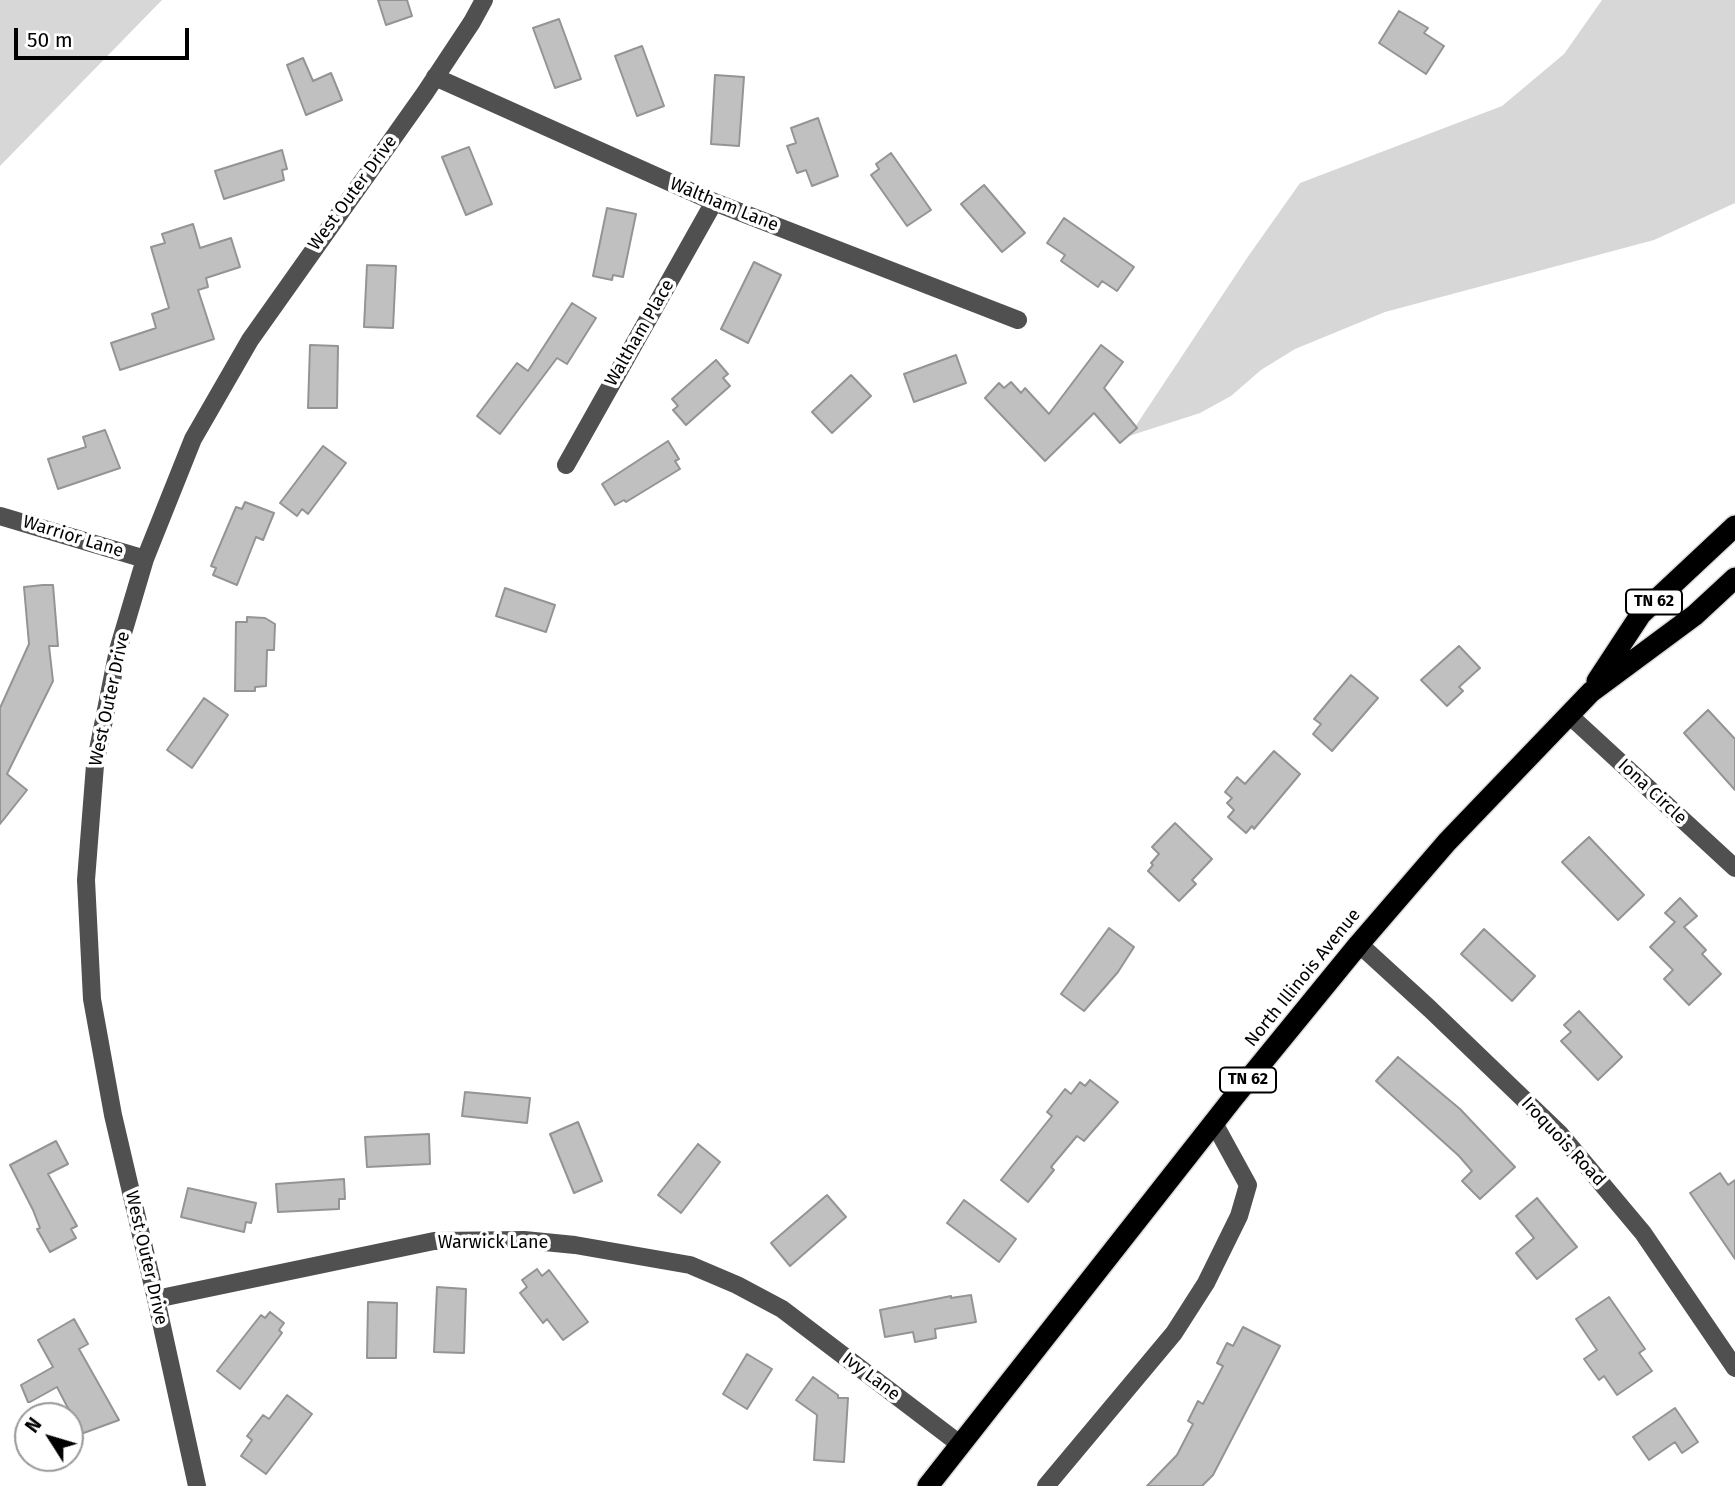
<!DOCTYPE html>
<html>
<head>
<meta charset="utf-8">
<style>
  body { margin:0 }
  #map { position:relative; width:1735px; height:1486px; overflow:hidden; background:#fff; font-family:"Fira Sans",sans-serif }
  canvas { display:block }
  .north { position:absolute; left:14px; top:1402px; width:70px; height:70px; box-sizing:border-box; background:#fff; border:2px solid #999; border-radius:50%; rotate:307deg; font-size:19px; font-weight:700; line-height:28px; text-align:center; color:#000 }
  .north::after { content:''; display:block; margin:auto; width:24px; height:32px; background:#000; clip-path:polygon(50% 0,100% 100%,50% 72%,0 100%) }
  .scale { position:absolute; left:14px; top:28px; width:175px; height:32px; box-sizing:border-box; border:4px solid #000; border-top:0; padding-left:9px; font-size:21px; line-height:24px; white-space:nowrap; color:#000; -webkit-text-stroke:5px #fff; paint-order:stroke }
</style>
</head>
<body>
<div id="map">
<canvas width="1735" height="1486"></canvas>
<div class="north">N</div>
<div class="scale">50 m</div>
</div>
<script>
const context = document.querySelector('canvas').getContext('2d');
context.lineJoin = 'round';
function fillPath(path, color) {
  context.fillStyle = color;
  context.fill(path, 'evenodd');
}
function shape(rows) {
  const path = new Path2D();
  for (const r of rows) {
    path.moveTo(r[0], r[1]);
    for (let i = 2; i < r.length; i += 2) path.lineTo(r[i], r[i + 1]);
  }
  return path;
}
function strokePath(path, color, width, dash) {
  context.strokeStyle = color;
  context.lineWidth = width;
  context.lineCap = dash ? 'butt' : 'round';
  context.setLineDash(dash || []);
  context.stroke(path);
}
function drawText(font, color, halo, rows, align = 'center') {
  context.font = font + ' "Fira Sans",sans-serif';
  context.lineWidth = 7;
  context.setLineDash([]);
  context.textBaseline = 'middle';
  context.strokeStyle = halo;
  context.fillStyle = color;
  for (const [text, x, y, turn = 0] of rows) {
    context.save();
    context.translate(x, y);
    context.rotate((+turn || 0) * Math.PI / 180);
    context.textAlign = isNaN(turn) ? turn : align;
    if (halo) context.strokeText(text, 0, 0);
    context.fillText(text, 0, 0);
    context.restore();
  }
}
fillPath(shape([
  [0,0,162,0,0,166],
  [1602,0,1735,0,1735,203,1654,240,1385,312,1295,349,1261,370,1231,396,1200,413,1129,436,1247,258,1300,183,1502,106,1564,54]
]), '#d7d7d7');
const building = shape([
  [378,0,407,0,412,16,386,25,378,0],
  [1399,11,1428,28,1424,33,1444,46,1426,74,1379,43,1399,11],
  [559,19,581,79,555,88,533,28,559,19],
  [642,46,664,106,637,116,615,56,642,46],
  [303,58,313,81,331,73,342,100,306,115,287,65,303,58],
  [715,75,744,77,739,146,711,144,715,75],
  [818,118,838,176,812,186,806,170,797,173,787,146,796,143,791,128,818,118],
  [469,147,492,204,466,215,442,157,469,147],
  [282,150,287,169,282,170,284,180,224,199,215,171,282,150],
  [891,153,931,210,907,226,871,175,879,169,876,164,891,153],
  [984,185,1025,233,1002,252,961,204,984,185],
  [607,208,636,214,623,277,613,275,612,280,593,276,607,208],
  [1064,218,1134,267,1117,291,1102,281,1098,287,1061,261,1065,255,1047,243,1064,218],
  [193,224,200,248,231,238,240,267,206,278,208,287,198,290,214,339,120,370,111,343,156,328,152,314,169,308,151,247,165,243,162,234,193,224],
  [754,262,781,275,748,343,721,329,754,262],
  [367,265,396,266,393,328,364,327,367,265],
  [572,303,596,318,567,364,557,358,500,434,477,416,517,363,528,371,572,303],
  [310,345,338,346,337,408,308,408,310,345],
  [1101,345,1123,362,1104,388,1137,428,1120,443,1094,413,1045,461,985,398,999,383,1004,388,1011,382,1021,393,1025,388,1049,414,1101,345],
  [956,355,966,383,914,402,904,374,956,355],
  [716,360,728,374,723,378,730,386,686,425,673,410,678,406,672,399,716,360],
  [851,375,871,396,832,433,812,412,851,375],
  [105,430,120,468,58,489,48,459,86,447,83,437,105,430],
  [668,441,679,459,675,461,680,469,626,502,624,500,615,505,602,484,668,441],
  [323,446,346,463,308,514,302,509,297,516,280,503,323,446],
  [245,502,274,513,263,540,256,537,237,585,213,575,216,568,211,566,236,507,242,509,245,502],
  [43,585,53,585,58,646,49,646,53,681,7,774,27,790,0,824,0,708,29,644,24,587,43,585],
  [505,588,555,605,546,632,496,616,505,588],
  [247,617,265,618,275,624,274,650,267,650,266,686,255,687,255,691,235,691,236,622,247,622,247,617],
  [1459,646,1480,668,1459,687,1463,691,1447,706,1421,680,1459,646],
  [1351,675,1378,698,1332,751,1313,734,1321,724,1314,719,1351,675],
  [204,698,228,715,192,768,167,750,204,698],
  [1708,710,1735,739,1735,790,1684,733,1708,710],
  [1274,751,1300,774,1254,829,1252,826,1246,833,1228,817,1234,810,1227,803,1232,798,1225,792,1237,777,1245,784,1274,751],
  [1175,823,1212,859,1192,880,1196,884,1179,901,1148,871,1153,865,1151,863,1159,854,1152,847,1175,823],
  [1589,837,1644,895,1618,920,1562,862,1589,837],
  [1680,898,1697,916,1684,927,1706,950,1702,954,1721,974,1689,1005,1664,979,1673,970,1650,947,1675,922,1665,913,1680,898],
  [1109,928,1134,947,1118,972,1084,1011,1061,994,1109,928],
  [1484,929,1535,976,1512,1001,1461,954,1484,929],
  [1579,1011,1622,1057,1598,1080,1561,1041,1571,1032,1564,1025,1579,1011],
  [1398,1057,1460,1109,1515,1167,1480,1199,1462,1181,1472,1171,1459,1156,1376,1081,1398,1057],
  [1090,1080,1118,1102,1084,1141,1077,1136,1051,1167,1054,1170,1028,1202,1001,1180,1052,1116,1047,1112,1065,1089,1071,1094,1080,1082,1085,1086,1090,1080],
  [465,1092,530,1098,527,1123,462,1116,465,1092],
  [578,1122,602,1181,574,1193,550,1134,578,1122],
  [429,1134,430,1164,367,1167,365,1137,429,1134],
  [56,1141,68,1164,48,1174,77,1226,71,1229,76,1238,50,1252,37,1229,40,1228,33,1210,10,1165,56,1141],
  [698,1144,720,1162,681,1213,658,1195,698,1144],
  [1720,1173,1728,1185,1735,1180,1735,1259,1690,1193,1720,1173],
  [344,1179,345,1199,339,1199,339,1209,278,1212,276,1184,344,1179],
  [188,1188,256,1203,251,1223,246,1222,244,1232,181,1217,188,1188],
  [827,1195,846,1217,790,1266,771,1243,827,1195],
  [1537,1198,1577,1247,1537,1279,1516,1253,1534,1238,1516,1216,1537,1198],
  [964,1200,1016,1239,999,1262,947,1223,964,1200],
  [537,1269,542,1276,549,1270,588,1322,563,1340,547,1319,543,1323,520,1293,527,1287,522,1280,537,1269],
  [437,1287,466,1289,464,1353,434,1352,437,1287],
  [971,1295,976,1322,935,1329,936,1338,915,1342,913,1332,885,1337,880,1310,951,1296,951,1298,971,1295],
  [1609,1297,1645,1349,1639,1353,1652,1371,1617,1395,1604,1376,1599,1380,1584,1359,1597,1350,1576,1319,1609,1297],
  [368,1302,397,1303,396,1358,367,1358,368,1302],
  [270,1312,284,1323,279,1330,282,1333,240,1389,217,1371,261,1315,265,1318,270,1312],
  [74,1319,88,1344,79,1349,119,1420,70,1438,70,1412,57,1387,30,1402,28,1402,21,1385,53,1367,38,1340,74,1319],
  [1243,1327,1280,1346,1213,1475,1202,1486,1147,1486,1177,1455,1193,1424,1188,1421,1198,1401,1203,1404,1223,1366,1217,1363,1227,1343,1233,1346,1243,1327],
  [747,1354,772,1369,747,1409,723,1394,747,1354],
  [813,1377,838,1395,838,1398,848,1398,844,1462,814,1460,817,1415,796,1400,813,1377],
  [287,1395,312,1414,266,1474,241,1456,252,1440,247,1436,263,1415,269,1419,287,1395],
  [1675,1408,1698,1442,1682,1453,1675,1442,1649,1460,1633,1437,1675,1408]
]);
fillPath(building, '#c0c0c0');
strokePath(building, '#949494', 2);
const highway = shape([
  [1597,681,1641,614,1735,526],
  [928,1486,1234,1097,1359,944,1447,842,1591,692,1695,615,1735,578]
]);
strokePath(highway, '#dbdbdb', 24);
strokePath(shape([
  [435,77,714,202,1018,320],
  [566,465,714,202],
  [0,516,145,559],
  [1569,715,1735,868],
  [1359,944,1430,1009,1560,1134,1643,1233,1735,1368],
  [156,1299,434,1241,524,1240,575,1245,690,1265,737,1285,782,1309,961,1445],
  [197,1486,156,1299,113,1115,92,999,86,880,95,765,118,650,145,559,193,439,250,340,425,93,472,22,484,0],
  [1046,1486,1174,1333,1206,1283,1239,1216,1248,1185,1214,1123]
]), '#505050', 18);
strokePath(highway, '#000', 21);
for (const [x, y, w] of [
  [1654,602,56],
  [1248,1080,56]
]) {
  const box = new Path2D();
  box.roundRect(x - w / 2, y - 12.5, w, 25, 5);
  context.fillStyle = '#fff';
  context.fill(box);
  strokePath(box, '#000', 2);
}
drawText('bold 16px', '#000', null, [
  ["TN 62",1654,602],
  ["TN 62",1248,1080]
]);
drawText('18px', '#000', '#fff', [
  ["West Outer Drive",353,193,-54],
  ["Waltham Lane",724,205,22],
  ["Waltham Place",640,333,-60],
  ["Warrior Lane",73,537,17],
  ["West Outer Drive",110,699,-78],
  ["Iona Circle",1652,792,43],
  ["North Illinois Avenue",1303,978,-51],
  ["Iroquois Road",1563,1142,47],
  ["Warwick Lane",493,1243],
  ["West Outer Drive",146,1258,77],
  ["Ivy Lane",871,1377,37]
]);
</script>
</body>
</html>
